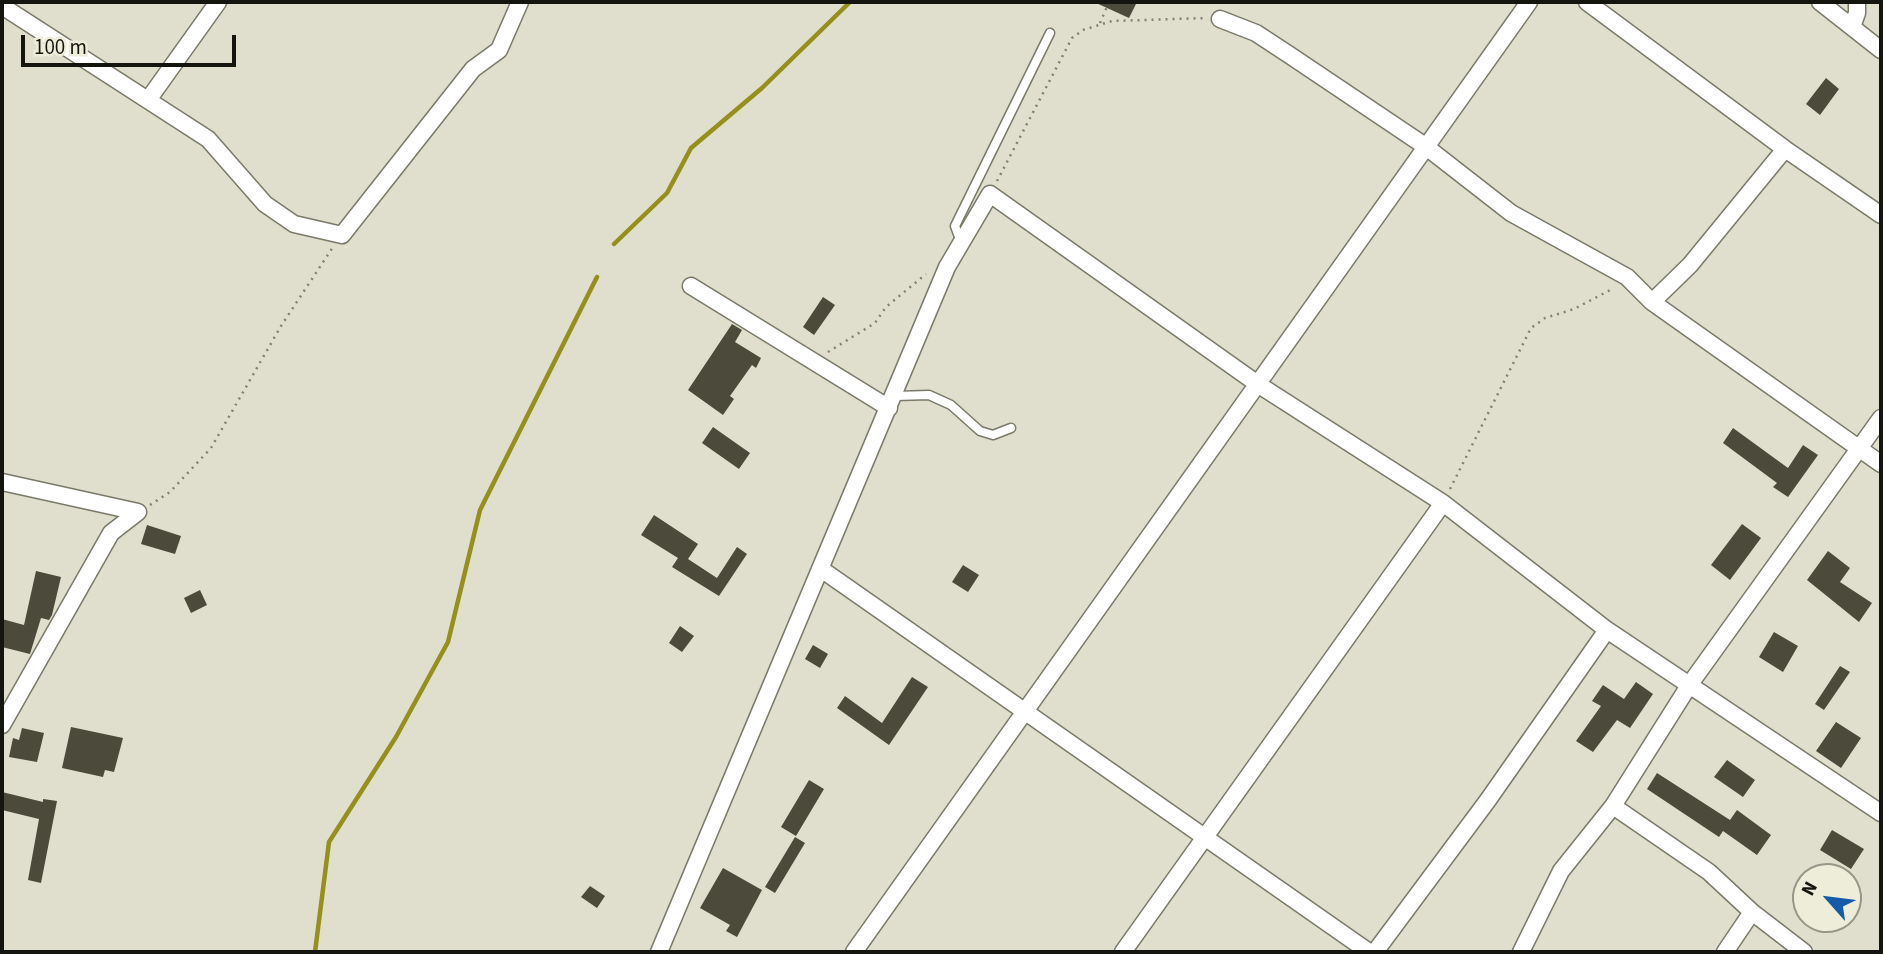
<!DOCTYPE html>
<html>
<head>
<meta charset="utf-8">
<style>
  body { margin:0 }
  #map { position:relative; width:1883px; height:954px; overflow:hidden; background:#e0dfcd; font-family:"Source Sans 3",sans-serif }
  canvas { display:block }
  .frame { position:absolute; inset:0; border:4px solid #15150f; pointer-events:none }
  .north { position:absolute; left:1792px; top:863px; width:70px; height:70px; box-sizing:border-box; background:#ededda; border:2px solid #979789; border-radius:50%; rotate:298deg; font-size:19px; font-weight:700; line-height:28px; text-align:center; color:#15150f }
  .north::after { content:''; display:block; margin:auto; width:24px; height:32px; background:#165aaa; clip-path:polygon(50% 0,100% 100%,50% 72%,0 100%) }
  .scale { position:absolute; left:21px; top:35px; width:215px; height:32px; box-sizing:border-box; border:4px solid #15150f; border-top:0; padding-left:9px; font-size:21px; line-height:24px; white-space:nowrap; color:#15150f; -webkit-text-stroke:5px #ededda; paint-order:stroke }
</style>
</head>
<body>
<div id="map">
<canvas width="1883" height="954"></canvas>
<div class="frame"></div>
<div class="north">N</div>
<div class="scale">100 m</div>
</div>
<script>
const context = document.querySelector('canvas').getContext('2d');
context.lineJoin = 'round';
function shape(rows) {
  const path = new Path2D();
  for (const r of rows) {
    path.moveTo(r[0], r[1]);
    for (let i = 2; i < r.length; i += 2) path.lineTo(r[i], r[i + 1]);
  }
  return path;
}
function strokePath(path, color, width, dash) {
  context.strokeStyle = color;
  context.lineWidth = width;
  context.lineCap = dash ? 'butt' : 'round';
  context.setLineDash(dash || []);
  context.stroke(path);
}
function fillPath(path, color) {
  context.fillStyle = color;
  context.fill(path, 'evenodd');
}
strokePath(shape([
  [614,244,667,193,691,148,762,88,850,2],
  [315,952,329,842,396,737,448,642,480,510,597,277]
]), '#968f1c', 4.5);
fillPath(shape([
  [1094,2,1137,2,1129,18],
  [1826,78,1839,89,1820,115,1806,104],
  [823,297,835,305,814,335,803,327],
  [732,324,742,330,735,342,761,358,756,368,752,365,730,396,734,399,723,415,688,390],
  [713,427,750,453,739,469,702,443],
  [1733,428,1788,468,1803,445,1818,455,1788,497,1773,487,1777,483,1723,443],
  [654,515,698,544,688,559,717,578,737,547,747,554,719,596,672,567,678,558,641,535],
  [1742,524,1761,538,1730,580,1711,565],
  [147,525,181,536,175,554,141,544],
  [1828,551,1850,568,1840,582,1872,603,1859,622,1807,580],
  [963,565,979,575,968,592,952,582],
  [36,571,61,577,52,615,49,620,41,618,30,654,2,647,2,619,24,625],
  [200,590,207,605,191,613,184,598],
  [680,626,694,636,682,652,669,643],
  [1774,632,1798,646,1783,672,1759,657],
  [813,645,828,654,820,668,805,659],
  [1840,666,1850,672,1824,710,1815,704],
  [912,677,928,687,889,745,837,708,845,696,882,723],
  [1636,682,1653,694,1630,728,1617,720,1593,752,1576,741,1601,706,1592,701,1603,685,1624,699],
  [1836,722,1861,738,1841,768,1816,751],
  [71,727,123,738,114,772,105,770,103,777,62,768],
  [22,728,44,733,37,762,9,757,13,738,19,740],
  [1727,760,1755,780,1743,797,1714,777],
  [1657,773,1730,820,1737,810,1771,835,1757,855,1723,831,1719,837,1647,789],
  [809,780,824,789,796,836,781,827],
  [2,792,43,802,43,799,57,801,41,883,28,880,39,819,2,810],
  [1832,830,1864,849,1851,869,1820,850],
  [795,837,805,843,775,893,765,887],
  [723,868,762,890,737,937,726,931,730,925,700,908],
  [590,886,605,896,597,908,581,897]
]), '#4b4a3b');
const lane = shape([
  [961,242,955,226,1050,33],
  [895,396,929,395,951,405,980,431,993,435,1011,428]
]);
const street = shape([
  [1587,2,1785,149,1881,215],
  [1820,2,1881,50],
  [2,6,208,139,265,204,294,224,342,235,473,69,499,50,520,2],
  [1220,19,1256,33,1291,56,1425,146,1511,213,1627,277,1652,302,1881,464],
  [1852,27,1857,13,1857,2],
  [148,100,218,2],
  [691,286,889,408],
  [1652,302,1690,265,1785,149],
  [2,482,138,512,111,533,2,725],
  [821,569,1369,952],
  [1613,806,1709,872,1752,912,1804,952],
  [659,952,947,267,990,194,1259,385,1443,503,1607,630,1881,813],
  [854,952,1529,2],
  [1123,952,1443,503],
  [1375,952,1488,800,1607,630],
  [1521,952,1561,871,1613,806,1690,684,1881,418],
  [1725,952,1752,912]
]);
strokePath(lane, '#7a7a69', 11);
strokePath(street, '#7a7a69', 19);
strokePath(shape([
  [1100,23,1109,2],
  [997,181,1072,38,1083,30,1112,21,1207,18],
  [828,352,875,323,886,307,926,274],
  [1450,489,1531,328,1545,318,1574,309,1614,288],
  [150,505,170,492,211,448,281,326,333,247]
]), '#818174', 2.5, [2, 5]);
strokePath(lane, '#fff', 8);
strokePath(street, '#fff', 16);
</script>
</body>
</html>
